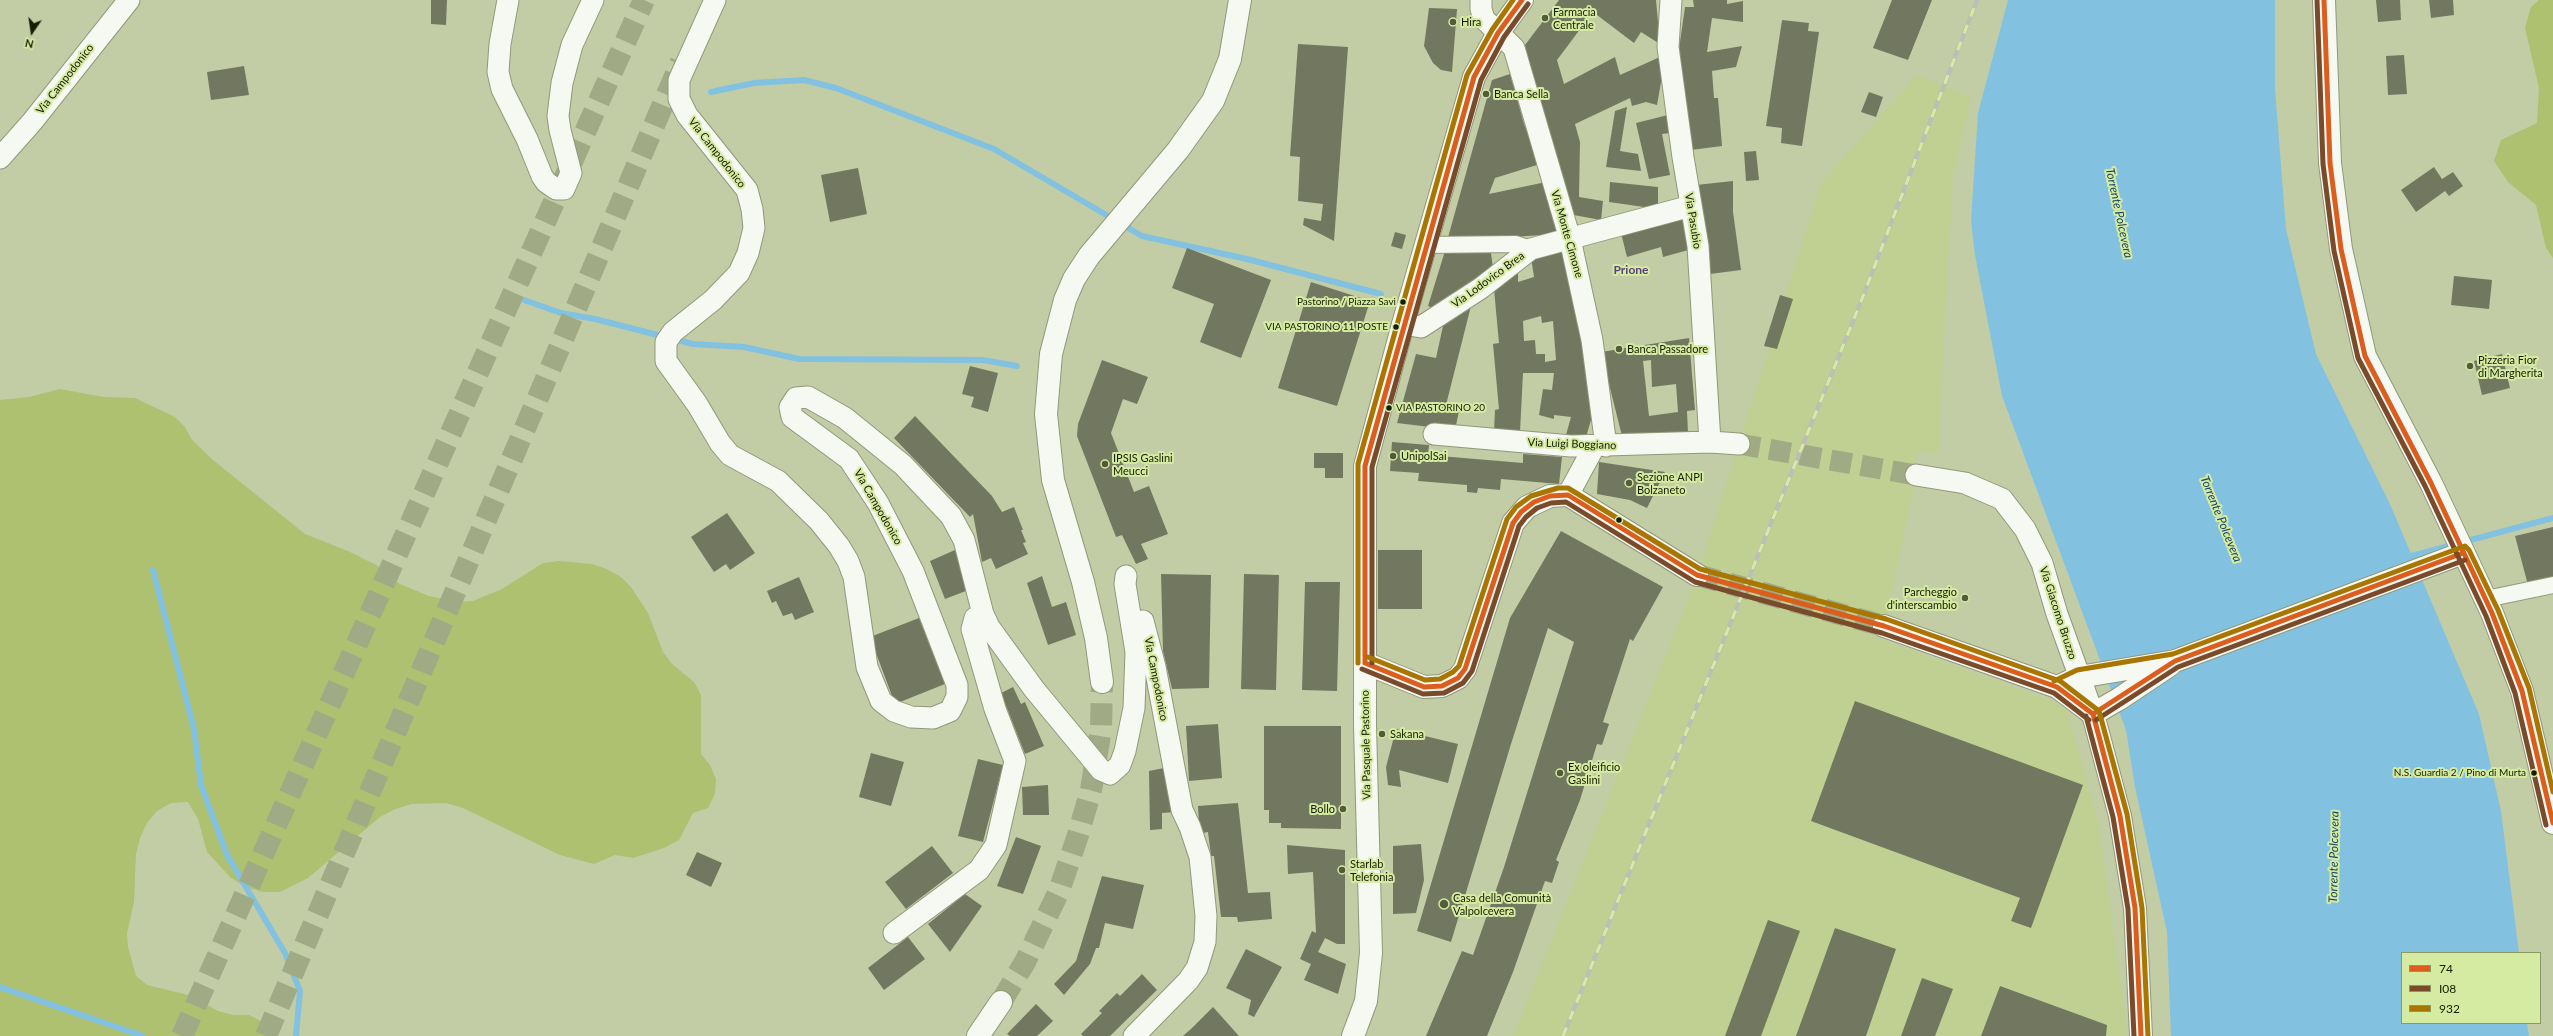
<!DOCTYPE html>
<html>
<head>
<meta charset="utf-8">
<style>
  body { margin:0 }
  #map { position:relative; width:2553px; height:1036px; overflow:hidden; background:#c2cda6; font-family:Lato,sans-serif }
  canvas { display:block }
  .legend { position:absolute; left:2401px; top:952px; width:140px; height:72px; box-sizing:border-box; background:#d6eba2; border:1px solid #899962; margin:0; padding:5px 7px; list-style:none; font-size:12px; color:#161d02 }
  .legend li { display:flex; align-items:center; gap:8px; height:20px }
  .legend b { width:20px; border:1px solid #899962 }
  .north { position:absolute; left:12px; top:12px; width:40px; height:40px; -webkit-text-stroke:3px #d6eba2; paint-order:stroke; rotate:193deg; font-size:11px; font-weight:700; line-height:16px; text-align:center; color:#161d02 }
  .north::after { content:''; display:block; margin:auto; width:14px; height:18px; background:#161d02; clip-path:polygon(50% 0,100% 100%,50% 72%,0 100%) }
</style>
</head>
<body>
<div id="map">
<canvas width="2553" height="1036"></canvas>
<ul class="legend">
<li><b style="height:5px;background:#dc5e1f"></b>74</li>
<li><b style="height:5px;background:#7a4b2a"></b>I08</li>
<li><b style="height:5px;background:#a87601"></b>932</li>
</ul>
<div class="north">N</div>
</div>
<script>
const context = document.querySelector('canvas').getContext('2d');
context.lineJoin = 'round';
function fillPath(path, color) {
  context.fillStyle = color;
  context.fill(path, 'evenodd');
}
function shape(rows) {
  const path = new Path2D();
  for (const r of rows) {
    path.moveTo(r[0], r[1]);
    for (let i = 2; i < r.length; i += 2) path.lineTo(r[i], r[i + 1]);
  }
  return path;
}
function strokePath(path, color, width, dash) {
  context.strokeStyle = color;
  context.lineWidth = width;
  context.lineCap = dash ? 'butt' : 'round';
  context.setLineDash(dash || []);
  context.stroke(path);
}
function drawText(font, color, halo, rows, align = 'center') {
  context.font = font + ' Lato,sans-serif';
  context.lineWidth = 4;
  context.setLineDash([]);
  context.textBaseline = 'middle';
  context.strokeStyle = halo;
  context.fillStyle = color;
  for (const [text, x, y, turn = 0] of rows) {
    context.save();
    context.translate(x, y);
    context.rotate((+turn || 0) * Math.PI / 180);
    context.textAlign = isNaN(turn) ? turn : align;
    if (halo) context.strokeText(text, 0, 0);
    context.fillText(text, 0, 0);
    context.restore();
  }
}
fillPath(shape([
  [1917,75,1971,97,1953,175,1938,454,1917,451,1915,483,1883,631,1858,631,2066,706,2099,825,2127,1029,2126,1036,1513,1036,1696,579,1821,183]
]), '#bfd092');
fillPath(shape([
  [2539,0,2553,0,2553,258,2546,248,2536,205,2508,182,2494,161,2501,140,2537,123,2539,88,2525,28,2531,7],
  [60,389,104,397,135,398,175,417,185,427,192,440,213,460,305,534,348,551,376,565,400,584,429,596,458,602,473,601,502,589,543,563,559,561,592,564,607,569,621,577,631,587,648,613,663,652,672,664,694,682,701,695,701,754,710,765,716,779,715,794,708,808,693,813,679,840,664,848,633,858,615,855,594,864,560,855,463,808,446,803,412,804,395,809,380,817,308,878,280,892,263,892,246,887,231,878,207,852,198,819,188,802,171,803,157,811,147,823,140,838,136,854,134,902,127,933,128,947,136,976,147,985,192,996,218,1011,233,1015,249,1015,261,1021,267,1036,0,1036,0,400,29,397]
]), '#adc171');
fillPath(shape([
  [2008,0,2275,0,2275,89,2286,229,2316,354,2390,504,2479,714,2501,811,2519,953,2402,953,2402,1023,2527,1023,2529,1036,2171,1036,2167,932,2135,787,2126,730,2002,396,1975,255,1971,221,1978,113]
]), '#82c2e0');
strokePath(shape([
  [711,92,754,83,804,80,836,88,994,149,1142,236,1247,259,1381,294],
  [524,300,561,313,595,319,693,344,744,347,799,359,983,360,1017,366],
  [2404,558,2553,518],
  [153,570,194,729,201,785,227,855,285,953,300,991,296,1036],
  [0,987,143,1036]
]), '#82c2e0', 6);
fillPath(shape([
  [431,0,447,0,446,25,431,24],
  [1559,0,1656,0,1660,44,1641,32,1634,43,1593,12,1557,60,1564,84,1615,57,1620,75,1662,56,1663,71,1657,105,1646,102,1632,106,1630,98,1575,124,1580,142,1579,197,1603,201,1601,220,1568,214,1525,45],
  [1693,0,1727,0,1727,4,1743,1,1743,22,1712,18,1707,52,1742,46,1736,67,1712,71,1714,98,1718,98,1722,146,1691,150,1679,49,1685,7,1694,7],
  [1892,0,1932,0,1908,60,1873,48],
  [2376,0,2400,0,2401,20,2378,22],
  [2429,0,2453,0,2454,15,2431,18],
  [1429,8,1457,9,1452,72,1441,70,1433,63,1424,46],
  [1782,20,1809,23,1808,31,1819,32,1802,146,1781,143,1782,128,1766,126],
  [1298,44,1348,47,1334,241,1303,225,1304,218,1321,221,1323,204,1298,201,1300,157,1290,156],
  [2404,55,2407,94,2388,95,2386,56],
  [244,66,249,95,211,100,207,72],
  [1510,74,1524,124,1540,164,1495,178,1489,194,1546,182,1559,234,1447,241,1492,80],
  [1869,92,1883,97,1876,117,1861,112],
  [1627,107,1620,151,1638,154,1641,171,1606,167,1615,111],
  [1668,115,1670,133,1662,134,1670,175,1649,179,1636,123],
  [1756,151,1759,180,1746,181,1744,152],
  [2434,167,2442,179,2453,172,2463,186,2449,196,2445,191,2416,212,2401,190],
  [858,168,867,214,830,222,821,175],
  [1733,181,1733,212,1741,270,1710,274,1696,185],
  [1610,182,1658,187,1658,209,1609,202],
  [1683,215,1692,249,1663,257,1661,247,1627,257,1621,233],
  [1395,232,1406,235,1402,249,1391,246],
  [1490,246,1493,268,1435,309,1428,306,1445,251],
  [1187,248,1271,280,1241,358,1200,342,1214,304,1172,288],
  [1565,250,1576,307,1590,398,1591,420,1586,437,1566,435,1571,417,1554,415,1554,419,1539,415,1543,389,1552,390,1554,373,1523,373,1520,432,1494,432,1495,410,1499,409,1493,344,1499,343,1494,289,1518,272,1518,282,1534,277,1531,257],
  [1541,316,1542,323,1553,321,1556,360,1545,362,1545,354,1536,354,1535,340,1524,341,1523,321],
  [2454,276,2492,280,2489,309,2451,305],
  [1311,282,1370,301,1337,406,1278,388],
  [1780,295,1793,299,1777,349,1764,346],
  [1471,306,1445,409,1459,411,1455,430,1397,423,1416,354,1436,358,1443,326],
  [1689,338,1695,410,1687,411,1688,433,1622,436,1601,352],
  [1651,360,1652,387,1676,384,1678,412,1649,416,1643,361],
  [2502,354,2510,388,2482,395,2474,361],
  [1102,360,1148,377,1137,404,1123,399,1111,433,1134,492,1149,486,1168,534,1141,544,1148,559,1136,564,1122,535,1116,537,1077,436,1078,424],
  [970,366,998,373,988,412,971,407,974,397,962,394],
  [915,416,992,496,1002,512,1014,507,1023,530,1021,530,1026,542,1023,543,1028,554,996,569,991,558,982,562,973,514,970,517,894,438],
  [1392,442,1429,445,1428,455,1523,463,1523,454,1562,457,1559,484,1501,479,1500,490,1478,488,1477,493,1467,492,1467,485,1418,481,1419,473,1390,471],
  [1314,453,1343,453,1343,478,1325,478,1325,468,1314,468],
  [1599,462,1665,472,1647,508,1630,500,1597,494],
  [727,513,755,553,730,570,726,564,714,572,691,537],
  [2553,527,2553,579,2528,585,2515,536],
  [1561,531,1663,587,1633,641,1630,639,1603,722,1609,724,1602,745,1597,744,1580,800,1556,860,1559,862,1552,883,1545,881,1513,972,1487,1036,1426,1036,1462,951,1473,955,1504,867,1574,642,1548,628,1511,744,1451,942,1417,931,1510,618],
  [955,550,971,589,945,599,930,561],
  [1378,550,1422,550,1422,609,1378,609],
  [1161,574,1211,575,1209,688,1172,689,1163,651],
  [1244,574,1279,575,1276,690,1241,689],
  [1042,576,1052,607,1066,602,1076,635,1048,645,1027,583],
  [799,577,814,612,795,620,792,613,783,616,776,601,772,603,767,591],
  [1305,582,1340,582,1337,691,1302,690],
  [919,618,945,684,895,704,870,637],
  [1013,687,1021,704,1025,702,1044,746,1025,754,1001,693],
  [1855,701,2083,785,2031,928,2011,921,2020,898,1811,821],
  [1218,724,1222,778,1189,781,1186,726],
  [1264,726,1341,726,1341,829,1281,828,1281,823,1269,823,1269,810,1264,810],
  [1396,729,1458,744,1448,783,1399,770,1401,787,1388,785,1386,767],
  [871,753,904,762,891,806,859,797],
  [978,759,1003,765,983,842,958,836],
  [1164,768,1175,812,1162,813,1162,829,1150,830,1149,771],
  [1048,785,1049,815,1023,815,1022,787],
  [1238,803,1248,893,1270,892,1272,919,1238,922,1237,917,1221,917,1214,856,1211,856,1208,832,1203,833,1199,823,1198,806],
  [1016,837,1041,846,1023,894,997,886],
  [1421,844,1424,880,1416,913,1393,914,1393,846],
  [1287,845,1345,850,1345,944,1337,944,1325,938,1318,952,1346,964,1338,994,1304,980,1311,964,1300,959,1312,931,1316,933,1313,872,1288,874],
  [932,846,953,873,906,909,885,882],
  [697,852,722,863,711,887,686,875],
  [1102,876,1144,885,1133,929,1105,923,1099,948,1096,948,1090,964,1064,995,1054,984,1076,961],
  [965,894,982,906,950,952,928,924],
  [1768,920,1800,931,1761,1036,1725,1036],
  [1835,928,1896,949,1866,1036,1796,1036],
  [908,937,925,959,884,990,868,968],
  [1246,949,1282,967,1254,1017,1248,1014,1251,1000,1226,988],
  [1142,974,1157,990,1110,1036,1083,1036,1081,1034,1102,1013,1099,1011,1117,993,1120,996],
  [1922,978,1953,989,1935,1036,1901,1036],
  [2000,986,2107,1025,2106,1036,1981,1036],
  [1036,1004,1053,1021,1037,1036,1010,1036,1007,1034],
  [1213,1007,1239,1036,1183,1036,1192,1028]
]), '#71785f');
strokePath(shape([
  [1739,444,1916,475]
]), '#a0aa85', 21, [21, 10]);
strokePath(shape([
  [1697,575,1884,626]
]), '#a0aa85', 22, [22, 11]);
strokePath(shape([
  [1001,1002,1025,962,1059,891,1078,835,1091,790,1101,729,1102,682],
  [182,1036,644,0],
  [266,1036,681,62]
]), '#a0aa85', 22, [22, 11]);
const pedestrian = shape([
  [1426,245,1516,244,1531,249],
  [2486,599,2553,585]
]);
const minor = shape([
  [508,0,500,44,498,72,502,89,527,139,542,176,546,182,556,189,564,189,571,173,560,130,558,116,562,83,572,45,593,0],
  [715,0,679,80,679,99,687,115,747,190,752,209,754,228,748,253,739,273,713,300,673,332,666,342,666,361,697,404,720,443,730,455,778,481,819,521,839,546,848,561,854,577,867,667,881,701,894,711,911,717,933,718,950,711,957,697,957,685,913,571,878,503,849,459,792,417,790,407,796,398,808,397,845,418,903,465,951,516,964,540,983,614,989,627,1034,689,1101,770,1110,774,1120,765,1125,751,1134,708,1136,652,1125,584,1126,576],
  [1481,0,1481,9,1484,19,1514,48,1570,239,1592,340,1606,446],
  [1671,0,1668,47,1683,157,1698,246,1710,442],
  [0,158,32,122,129,0],
  [1403,324,1421,327,1481,288,1531,249,1691,206],
  [1434,434,1571,446,1710,442,1739,444],
  [1916,475,1965,483,2002,499,2025,529,2042,563,2057,614,2093,714],
  [1568,495,1594,447],
  [894,933,979,870,996,845,1015,761,995,709,972,629,975,618,986,620],
  [1134,1036,1188,981,1197,968,1205,942,1206,916,1200,857,1190,827,1182,810,1155,667,1143,621]
]);
const secondary = shape([
  [1884,626,2057,687,2093,714],
  [1365,663,1424,687,1442,686,1458,678,1465,669,1513,523,1527,507,1550,496,1568,495,1697,575],
  [1353,1036,1366,1001,1371,953,1365,726,1365,466,1403,324,1474,77,1498,33,1522,0]
]);
const primary = shape([
  [2324,0,2330,163,2341,249,2365,356,2431,483,2492,613,2522,691,2553,823],
  [2057,687,2079,677,2175,661,2463,553],
  [2141,1036,2135,908,2120,816,2093,714,2119,699,2170,665]
]);
const motorway = shape([
  [1102,682,1096,638,1083,582,1053,480,1046,414,1051,354,1065,300,1074,279,1089,256,1178,150,1213,101,1230,59,1240,0],
  [978,1036,1001,1002]
]);
strokePath(pedestrian, '#90997a', 18);
strokePath(minor, '#90997a', 23);
strokePath(secondary, '#90997a', 24);
strokePath(primary, '#90997a', 24);
strokePath(motorway, '#90997a', 24);
strokePath(pedestrian, '#f6f8f2', 16);
strokePath(minor, '#f6f8f2', 21);
strokePath(secondary, '#f6f8f2', 22);
strokePath(primary, '#f6f8f2', 22);
strokePath(motorway, '#f6f8f2', 22);
const rail = shape([
  [1563,1036,1860,304,1977,0]
]);
strokePath(rail, '#bdbfb4', 4.5);
strokePath(rail, '#d6eba2', 3, [9]);
strokePath(shape([
  [2324,0,2330,163,2341,249,2365,356,2431,483,2492,613,2522,691,2553,823],
  [1365,663,1424,687,1442,686,1458,678,1465,669,1513,523,1521,512,1534,502,1550,496,1568,495,1697,575,1884,626,2057,687,2093,714],
  [1365,663,1365,466,1474,77,1498,33,1522,0],
  [2093,714,2175,661,2463,553],
  [2093,714,2120,816,2135,908,2141,1036]
]), '#dc5e1f', 5);
strokePath(shape([
  [2317,0,2323,164,2334,251,2358,358,2425,486,2486,616,2515,693,2546,825],
  [1372,663,1372,467,1481,80,1504,37,1528,4],
  [1362,669,1423,694,1444,693,1463,683,1472,671,1519,526,1526,517,1537,508,1551,503,1566,502,1695,582,1882,633,2054,693,2089,720],
  [2086,716,2113,817,2128,909,2134,1036],
  [2096,720,2178,667,2465,560]
]), '#7a4b2a', 5);
strokePath(shape([
  [1368,657,1425,680,1440,679,1453,672,1459,666,1507,519,1516,507,1531,496,1558,488,1568,488,1700,569,1886,619,2060,681,2099,711,2127,814,2142,908,2148,1036],
  [1358,663,1358,464,1467,75,1492,30,1513,0],
  [2054,681,2077,670,2173,654,2465,546,2469,550,2498,610,2529,688,2553,792]
]), '#a87601', 5);
for (const [x, y, r, color] of [
  [1545,18,4,"#525b3b"],
  [1453,22,4,"#525b3b"],
  [1486,94,4,"#525b3b"],
  [1403,302,3.5,"#161d02"],
  [1396,327,3.5,"#161d02"],
  [1619,349,4,"#525b3b"],
  [2470,366,4,"#525b3b"],
  [1389,408,3.5,"#161d02"],
  [1393,456,4,"#525b3b"],
  [1105,464,4,"#525b3b"],
  [1629,483,4,"#525b3b"],
  [1619,520,3.5,"#161d02"],
  [1965,598,4,"#525b3b"],
  [1382,734,4,"#525b3b"],
  [1560,773,4,"#525b3b"],
  [2534,773,3.5,"#161d02"],
  [1343,809,4,"#525b3b"],
  [1342,870,4,"#525b3b"],
  [1444,904,5,"#525b3b"]
]) {
  const dot = new Path2D();
  dot.arc(x, y, r, 0, 2 * Math.PI);
  context.fillStyle = color;
  context.fill(dot);
  strokePath(dot, '#d6eba2', 1.5);
}
drawText('10px', '#161d02', '#d6eba2', [
  ["Pastorino / Piazza Savi",1396,302],
  ["VIA PASTORINO 11 POSTE",1388,327],
  ["VIA PASTORINO 20",1396,408,"left"],
  ["N.S. Guardia 2 / Pino di Murta",2526,773]
], 'right');
drawText('11px', '#161d02', '#d6eba2', [
  ["Farmacia",1553,12],
  ["Centrale",1553,25],
  ["Hira",1461,22],
  ["Banca Sella",1494,94],
  ["Banca Passadore",1627,349],
  ["Pizzeria Fior",2478,360],
  ["di Margherita",2478,373],
  ["UnipolSai",1401,456],
  ["IPSIS Gaslini",1113,458],
  ["Meucci",1113,471],
  ["Sezione ANPI",1637,477],
  ["Bolzaneto",1637,490],
  ["Parcheggio",1957,592,"right"],
  ["d'interscambio",1957,605,"right"],
  ["Sakana",1390,734],
  ["Ex oleificio",1568,767],
  ["Gaslini",1568,780],
  ["Bollo",1335,809,"right"],
  ["Starlab",1350,864],
  ["Telefonia",1350,877],
  ["Casa della Comunità",1453,898],
  ["Valpolcevera",1453,911]
], 'left');
drawText('11px', '#161d02', '#d6eba2', [
  ["Via Campodonico",65,79,-52],
  ["Via Campodonico",717,153,52],
  ["Via Pasubio",1693,221,81],
  ["Via Monte Cimone",1567,234,74],
  ["Via Lodovico Brea",1488,280,-36],
  ["Via Luigi Boggiano",1572,444,2],
  ["Via Campodonico",878,507,60],
  ["Via Giacomo Bruzzo",2058,613,72],
  ["Via Campodonico",1156,679,79],
  ["Via Pasquale Pastorino",1366,745,-91]
]);
drawText('italic 12px', '#174564', '#d6eba2', [
  ["Torrente Polcevera",2119,213,78],
  ["Torrente Polcevera",2221,519,68],
  ["Torrente Polcevera",2334,857,-89]
]);
drawText('bold 12px', '#5a407d', '#d6eba2', [
  ["Prione",1631,270]
]);
</script>
</body>
</html>
